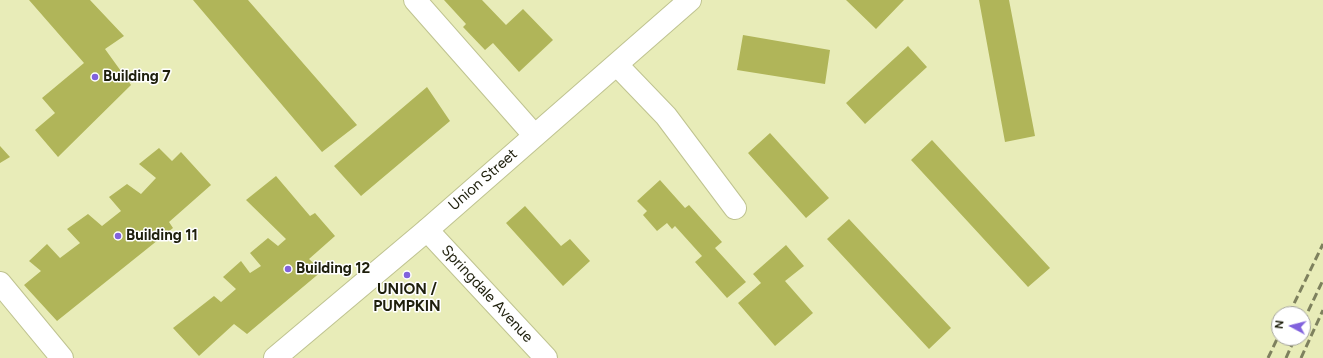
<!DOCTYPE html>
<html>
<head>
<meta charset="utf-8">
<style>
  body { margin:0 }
  #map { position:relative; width:1323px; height:358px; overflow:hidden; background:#e8ecb8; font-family:Figtree,sans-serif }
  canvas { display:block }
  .north { position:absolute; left:1271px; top:306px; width:40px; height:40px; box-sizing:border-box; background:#fff; border:1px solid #a5a59e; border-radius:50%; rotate:277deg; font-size:11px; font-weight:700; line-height:16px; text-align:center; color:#1e1f0c }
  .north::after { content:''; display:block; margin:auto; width:14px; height:18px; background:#8162dd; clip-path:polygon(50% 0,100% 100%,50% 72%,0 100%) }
</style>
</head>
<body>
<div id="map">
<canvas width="1323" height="358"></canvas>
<div class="north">N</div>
</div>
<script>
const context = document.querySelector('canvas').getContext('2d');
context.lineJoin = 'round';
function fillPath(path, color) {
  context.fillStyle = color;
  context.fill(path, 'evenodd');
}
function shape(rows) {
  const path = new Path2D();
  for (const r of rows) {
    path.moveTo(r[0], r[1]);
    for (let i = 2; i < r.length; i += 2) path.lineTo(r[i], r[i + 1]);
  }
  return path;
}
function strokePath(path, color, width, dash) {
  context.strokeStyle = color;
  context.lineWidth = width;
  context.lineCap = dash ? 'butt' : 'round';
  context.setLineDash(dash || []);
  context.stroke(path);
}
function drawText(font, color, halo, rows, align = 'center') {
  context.font = font + ' Figtree,sans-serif';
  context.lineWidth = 3;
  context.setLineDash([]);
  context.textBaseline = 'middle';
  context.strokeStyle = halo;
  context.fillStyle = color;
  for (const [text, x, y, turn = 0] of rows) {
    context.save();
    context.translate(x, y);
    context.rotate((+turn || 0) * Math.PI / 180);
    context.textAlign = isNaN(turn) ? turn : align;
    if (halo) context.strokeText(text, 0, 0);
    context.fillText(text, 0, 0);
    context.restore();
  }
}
fillPath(shape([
  [29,0,90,0,124,36,105,49,131,85,58,157,35,130,55,113,42,98,84,63],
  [193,0,248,0,357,125,322,152],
  [444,0,482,0,506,25,523,9,553,40,519,72,493,43,485,50,463,27,466,24],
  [846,0,904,0,876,29],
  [979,0,1009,0,1035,136,1005,142],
  [743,35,830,50,825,84,737,70],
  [908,46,927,67,865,124,846,103],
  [427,87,450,121,361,196,334,166],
  [770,133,829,198,806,218,748,153],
  [932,140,1050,268,1028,287,911,160],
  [0,146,10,157,0,163],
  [159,148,172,161,181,152,211,185,169,222,173,228,57,321,24,285,41,271,29,261,47,244,60,258,80,243,67,229,88,214,102,226,121,211,109,197,127,184,141,194,156,178,139,164],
  [276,176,310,216,315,213,335,236,309,259,322,271,247,334,234,324,199,356,173,328,214,296,221,302,236,289,223,277,241,261,250,273,261,266,250,253,268,238,278,246,286,239,246,200],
  [660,180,685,208,689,205,722,242,715,248,746,282,727,298,695,262,702,256,675,226,672,229,667,223,657,231,643,215,647,211,637,201],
  [525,206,561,246,570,239,590,261,563,286,506,223],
  [849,219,951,328,929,349,827,239],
  [786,245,804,266,785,281,813,313,775,346,738,303,761,283,753,274]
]), '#b0b559');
const minor = shape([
  [415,0,534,135],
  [617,65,666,116,735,208],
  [427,230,546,358],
  [0,283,62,358]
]);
const major = shape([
  [275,358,427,230,690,0]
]);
strokePath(minor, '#bfc390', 24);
strokePath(major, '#bfc390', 24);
strokePath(minor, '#fff', 22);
strokePath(major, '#fff', 22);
strokePath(shape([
  [1289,314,1323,244],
  [1303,322,1323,280],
  [1268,358,1279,335],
  [1286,358,1295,338],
  [1301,358,1323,310]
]), '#7e815e', 3, [8, 4]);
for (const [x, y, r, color] of [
  [95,77,4,"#8162dd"],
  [118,236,4,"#8162dd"],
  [288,269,4,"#8162dd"],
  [407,275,4,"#8162dd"]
]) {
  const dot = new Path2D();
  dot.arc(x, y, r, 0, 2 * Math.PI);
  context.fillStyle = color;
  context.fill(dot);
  strokePath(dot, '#fff', 1.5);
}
drawText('bold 15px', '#1e1f0c', '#fff', [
  ["Building 7",103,77],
  ["Building 11",126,236],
  ["Building 12",296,269],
  ["UNION /",407,290,"center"],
  ["PUMPKIN",407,307,"center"]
], 'left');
drawText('15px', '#1e1f0c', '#fff', [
  ["Union Street",483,180,-41],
  ["Springdale Avenue",487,294,47]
]);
</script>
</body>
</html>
